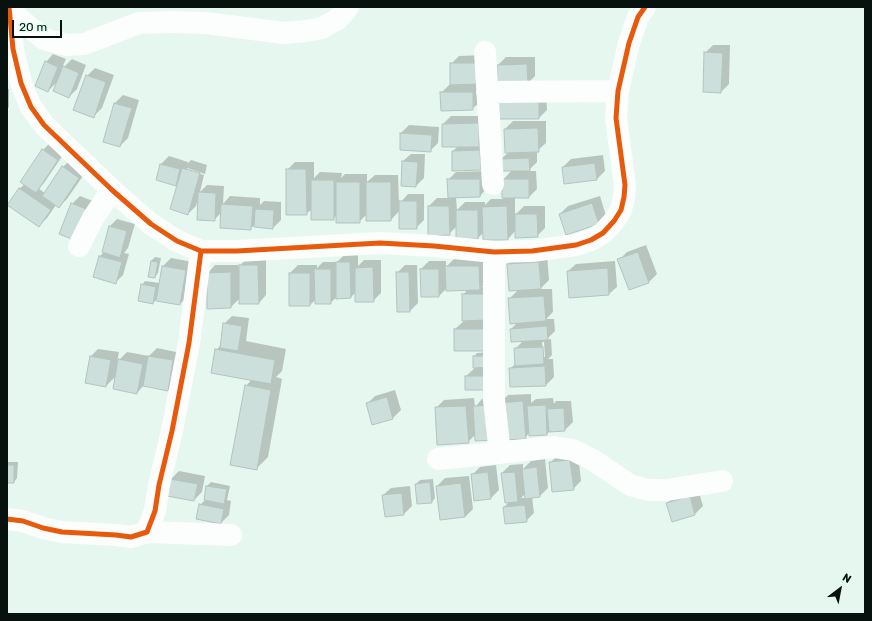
<!DOCTYPE html>
<html>
<head>
<meta charset="utf-8">
<style>
  body { margin:0 }
  #map { position:relative; width:872px; height:621px; overflow:hidden; background:#e6f7ef; font-family:Rubik,sans-serif }
  canvas { display:block }
  .frame { position:absolute; inset:0; border:8px solid #07110d; pointer-events:none }
  .north { position:absolute; left:820px; top:569px; width:40px; height:40px; -webkit-text-stroke:3px #dffeef; paint-order:stroke; rotate:32deg; font-size:11px; font-weight:700; line-height:16px; text-align:center; color:#07110d }
  .north::after { content:''; display:block; margin:auto; width:14px; height:18px; background:#07110d; clip-path:polygon(50% 0,100% 100%,50% 72%,0 100%) }
  .scale { position:absolute; left:12px; top:20px; width:50px; height:18px; box-sizing:border-box; border:2px solid #07110d; border-top:0; padding-left:5px; font-size:12px; line-height:14px; white-space:nowrap; color:#07110d; -webkit-text-stroke:3px #dffeef; paint-order:stroke }
</style>
</head>
<body>
<div id="map">
<canvas width="872" height="621"></canvas>
<div class="frame"></div>
<div class="north">N</div>
<div class="scale">20 m</div>
</div>
<script>
const context = document.querySelector('canvas').getContext('2d');
context.lineJoin = 'round';
function fillPath(path, color) {
  context.fillStyle = color;
  context.fill(path, 'evenodd');
}
function shape(rows) {
  const path = new Path2D();
  for (const r of rows) {
    path.moveTo(r[0], r[1]);
    for (let i = 2; i < r.length; i += 2) path.lineTo(r[i], r[i + 1]);
  }
  return path;
}
function strokePath(path, color, width, dash) {
  context.strokeStyle = color;
  context.lineWidth = width;
  context.lineCap = dash ? 'butt' : 'round';
  context.setLineDash(dash || []);
  context.stroke(path);
}
fillPath(shape([
  [713,45,730,45,729,84,721,92,705,53],
  [53,54,66,59,61,70,72,59,86,65,77,89,69,97,59,80,48,91,46,62],
  [486,55,480,102,472,109,441,93,449,85,451,85,451,64,459,56],
  [506,57,535,57,535,76,527,84,498,65],
  [95,68,114,75,102,108,94,116,87,76],
  [546,88,547,110,539,118,498,118],
  [7,89,9,89,9,107,7,109],
  [123,95,139,100,128,138,120,146,104,141,115,103],
  [451,116,486,116,488,161,480,169,453,151,458,146,443,124],
  [513,121,546,121,546,143,537,151,537,162,528,171,536,171,537,189,529,197,515,197,515,215,524,206,545,206,545,228,537,236,516,230,508,239,484,232,478,238,457,226,449,234,429,206,437,198,449,198,448,180,456,172,487,171,487,188,480,196,456,197,457,210,465,202,485,202,485,205,491,199,503,199,503,180,512,170,501,159,509,152,505,129],
  [409,125,439,127,438,143,430,151,401,150,401,133],
  [51,142,65,152,44,183,39,189,45,193,63,167,71,159,87,170,67,199,59,207,56,205,47,218,39,226,19,189,25,184,43,150],
  [411,154,425,154,424,178,416,186,403,161],
  [603,155,605,171,597,179,565,182,563,167,571,159],
  [169,156,188,162,187,164,191,160,207,165,205,174,187,168,187,170,204,175,200,192,207,185,224,186,223,204,230,196,260,198,260,205,264,201,281,202,281,220,273,228,255,225,251,228,222,212,214,220,198,198,196,206,188,214,180,180,175,184,161,164],
  [295,162,314,162,314,178,320,172,342,173,341,178,345,174,367,174,367,182,375,175,398,175,399,204,408,194,424,194,424,220,416,228,400,210,391,220,367,214,359,222,337,215,333,219,312,209,306,214,287,170],
  [80,196,93,201,82,231,72,204],
  [600,196,606,216,598,224,560,214,568,206],
  [117,219,135,224,128,248,124,253,129,254,123,275,115,283,94,276,100,256,104,252,109,227],
  [646,245,657,274,649,282,629,289,619,260,627,252],
  [345,254,358,254,358,266,364,260,381,260,381,293,373,301,356,292,350,298,336,298,330,303,316,299,310,305,290,273,298,265,317,265,317,268,323,262,337,262],
  [547,254,549,280,540,289,552,289,553,312,546,319,554,319,555,331,546,340,551,339,552,355,548,359,553,359,554,377,546,385,510,369,516,363,515,349,524,340,511,329,518,322,509,299,518,290,508,264,516,256],
  [542,342,544,342,545,357,543,357],
  [155,257,161,258,158,273,155,277,149,276,151,261],
  [171,258,193,262,188,296,180,304,157,300,158,298,153,303,142,285,145,281,160,283,163,266],
  [248,258,266,258,266,295,259,303,240,298,231,307,208,273,215,265,238,265,238,267],
  [454,259,487,259,487,281,482,287,493,287,494,342,455,329,465,320,463,295,468,289,447,288,439,296,421,269,429,261,446,261,446,267],
  [615,261,617,287,609,294,568,271,576,264],
  [405,265,417,265,418,303,410,311,397,273],
  [232,316,249,318,246,341,286,349,282,371,276,377,282,379,268,457,256,469,246,386,252,379,216,350,221,345,224,324],
  [157,348,181,353,175,382,167,390,144,385,137,393,116,376,106,386,91,356,98,349,119,352,117,362,127,352,149,356],
  [492,352,499,381,466,376,476,367,474,356,477,353],
  [395,390,401,410,393,418,367,404,375,396],
  [531,394,531,403,536,399,553,398,554,404,556,401,571,401,573,422,565,430,550,431,547,434,529,433,525,438,476,434,468,442,436,408,444,400,474,398,475,407,482,399,499,398,500,403,508,395],
  [578,453,581,481,573,489,550,463,558,455],
  [545,459,548,488,540,496,532,497,534,513,526,521,504,507,509,502,502,473,510,465,523,464,523,469,531,461],
  [526,493,526,498,521,498],
  [7,462,18,462,17,478,14,482,7,482],
  [496,465,499,490,491,498,472,475,480,467],
  [179,471,205,476,202,492,194,500,171,479],
  [469,476,473,509,465,517,437,486,445,478],
  [433,479,435,498,432,502,416,484,420,480],
  [211,482,230,486,227,500,231,501,229,515,221,523,200,505,205,500,207,486],
  [410,486,412,506,404,514,385,516,383,495,391,488],
  [698,489,703,506,695,514,672,521,667,503,675,496]
]), '#0003');
const building = shape([
  [704,52,723,53,721,93,703,92,704,52],
  [45,61,58,67,48,92,35,86,45,61],
  [450,63,478,63,479,84,450,85,450,63],
  [527,64,528,85,497,85,497,65,527,64],
  [63,66,79,73,69,98,53,91,63,66],
  [86,75,106,82,94,118,73,110,86,75],
  [440,92,473,92,473,110,441,111,440,92],
  [497,96,539,96,539,119,497,119,497,96],
  [114,103,132,108,120,147,103,142,114,103],
  [479,123,479,147,442,147,442,124,479,123],
  [538,128,539,152,505,153,504,129,538,128],
  [400,133,432,135,431,152,400,150,400,133],
  [42,149,58,160,36,193,20,182,42,149],
  [480,150,481,170,452,171,452,151,480,150],
  [529,158,530,171,501,171,500,159,529,158],
  [402,161,418,162,416,187,401,186,402,161],
  [595,163,597,180,564,184,562,167,595,163],
  [160,164,180,169,176,186,156,180,160,164],
  [62,166,79,178,59,208,42,196,62,166],
  [182,168,200,173,188,215,170,209,182,168],
  [286,169,306,169,307,215,286,215,286,169],
  [447,179,480,179,480,197,448,198,447,179],
  [502,179,529,179,529,198,502,198,502,179],
  [311,180,334,180,334,220,311,220,311,180],
  [336,182,360,182,360,223,336,223,336,182],
  [366,182,391,182,391,221,366,221,366,182],
  [19,188,51,210,39,227,7,205,19,188],
  [198,192,216,193,215,221,197,220,198,192],
  [399,201,417,201,417,229,399,229,399,201],
  [71,203,86,209,74,240,59,234,71,203],
  [592,203,599,224,566,235,559,214,592,203],
  [221,204,253,206,251,230,220,228,221,204],
  [428,206,449,206,450,235,428,236,428,206],
  [507,206,508,240,483,240,482,207,507,206],
  [255,209,274,210,273,229,254,227,255,209],
  [456,210,478,210,478,239,456,240,456,210],
  [515,214,537,214,538,237,515,238,515,214],
  [109,226,127,231,120,258,102,252,109,226],
  [638,252,649,283,629,290,617,259,638,252],
  [99,256,122,262,116,284,93,277,99,256],
  [151,261,158,262,155,278,148,277,151,261],
  [336,262,350,262,351,298,336,299,336,262],
  [539,262,541,289,509,291,507,264,539,262],
  [239,265,258,265,259,304,239,304,239,265],
  [162,266,186,270,180,305,156,301,162,266],
  [445,266,479,266,480,290,446,291,445,266],
  [373,267,374,302,355,302,355,268,373,267],
  [608,268,609,295,569,298,567,271,608,268],
  [314,269,331,269,331,304,315,304,314,269],
  [420,269,439,269,439,297,421,297,420,269],
  [231,272,231,308,207,309,207,273,231,272],
  [396,272,409,272,410,312,397,312,396,272],
  [289,273,310,273,310,306,289,306,289,273],
  [141,284,156,287,153,304,138,301,141,284],
  [462,294,485,294,486,320,462,321,462,294],
  [544,296,546,321,510,324,508,298,544,296],
  [223,323,242,326,238,351,220,348,223,323],
  [547,326,548,340,511,342,510,329,547,326],
  [454,329,486,329,486,351,454,351,454,329],
  [543,347,544,364,515,366,514,348,543,347],
  [215,349,275,360,271,384,211,373,215,349],
  [90,356,111,360,106,387,85,383,90,356],
  [148,356,173,360,168,391,143,386,148,356],
  [473,356,488,356,489,367,473,368,473,356],
  [118,359,143,364,137,394,113,389,118,359],
  [545,366,546,386,510,387,509,368,545,366],
  [465,376,491,376,491,390,465,390,465,376],
  [245,385,271,390,257,470,230,465,245,385],
  [387,397,393,419,372,425,366,403,387,397],
  [523,401,526,439,501,440,499,403,523,401],
  [492,405,494,440,475,441,473,406,492,405],
  [546,405,547,435,529,436,527,406,546,405],
  [466,406,469,443,437,445,435,407,466,406],
  [564,408,565,431,549,432,547,409,564,408],
  [570,460,574,490,552,492,549,462,570,460],
  [7,465,14,465,14,483,7,483,7,465],
  [537,467,540,497,525,499,522,469,537,467],
  [488,472,491,499,474,501,471,474,488,472],
  [515,472,518,502,505,503,501,473,515,472],
  [170,479,198,484,194,501,167,496,170,479],
  [430,482,432,503,417,504,415,484,430,482],
  [461,483,465,517,440,520,436,486,461,483],
  [206,486,227,489,224,504,204,500,206,486],
  [402,493,404,515,385,517,382,495,402,493],
  [690,496,695,515,672,522,666,503,690,496],
  [199,504,224,509,221,524,196,519,199,504],
  [525,505,527,522,505,524,503,507,525,505]
]);
fillPath(building, '#cddfda');
strokePath(building, '#b4c3bf', 1);
strokePath(shape([
  [9,7,13,49,21,83,31,107,44,125,112,190,151,224,177,241,201,251,237,251,380,243,434,246,494,252,532,251,576,245,591,240,603,233,614,221,621,210,624,197,625,185,616,118,618,91,629,43,638,17,645,7],
  [9,10,44,39,67,45,84,44,139,23,171,22,206,23,284,33,306,31,322,28,338,19,348,7],
  [485,52,493,184],
  [487,92,618,91],
  [79,246,93,218,112,190],
  [494,252,494,400,500,453],
  [438,459,554,447,573,450,593,460,630,485,648,490,667,490,722,481],
  [7,519,23,521,43,528,62,532,116,535,131,537,147,532,155,511,159,485,172,431,189,343,201,251],
  [147,532,231,535]
]), '#fbfefd', 22);
strokePath(shape([
  [9,7,13,49,21,83,31,107,44,125,112,190,151,224,177,241,201,251,237,251,380,243,434,246,494,252,532,251,576,245,591,240,603,233,614,221,621,210,624,197,625,185,616,118,618,91,629,43,638,17,645,7],
  [7,519,23,521,43,528,62,532,116,535,131,537,147,532,155,511,159,485,172,431,189,343,201,251]
]), '#e8590c', 5);
</script>
</body>
</html>
